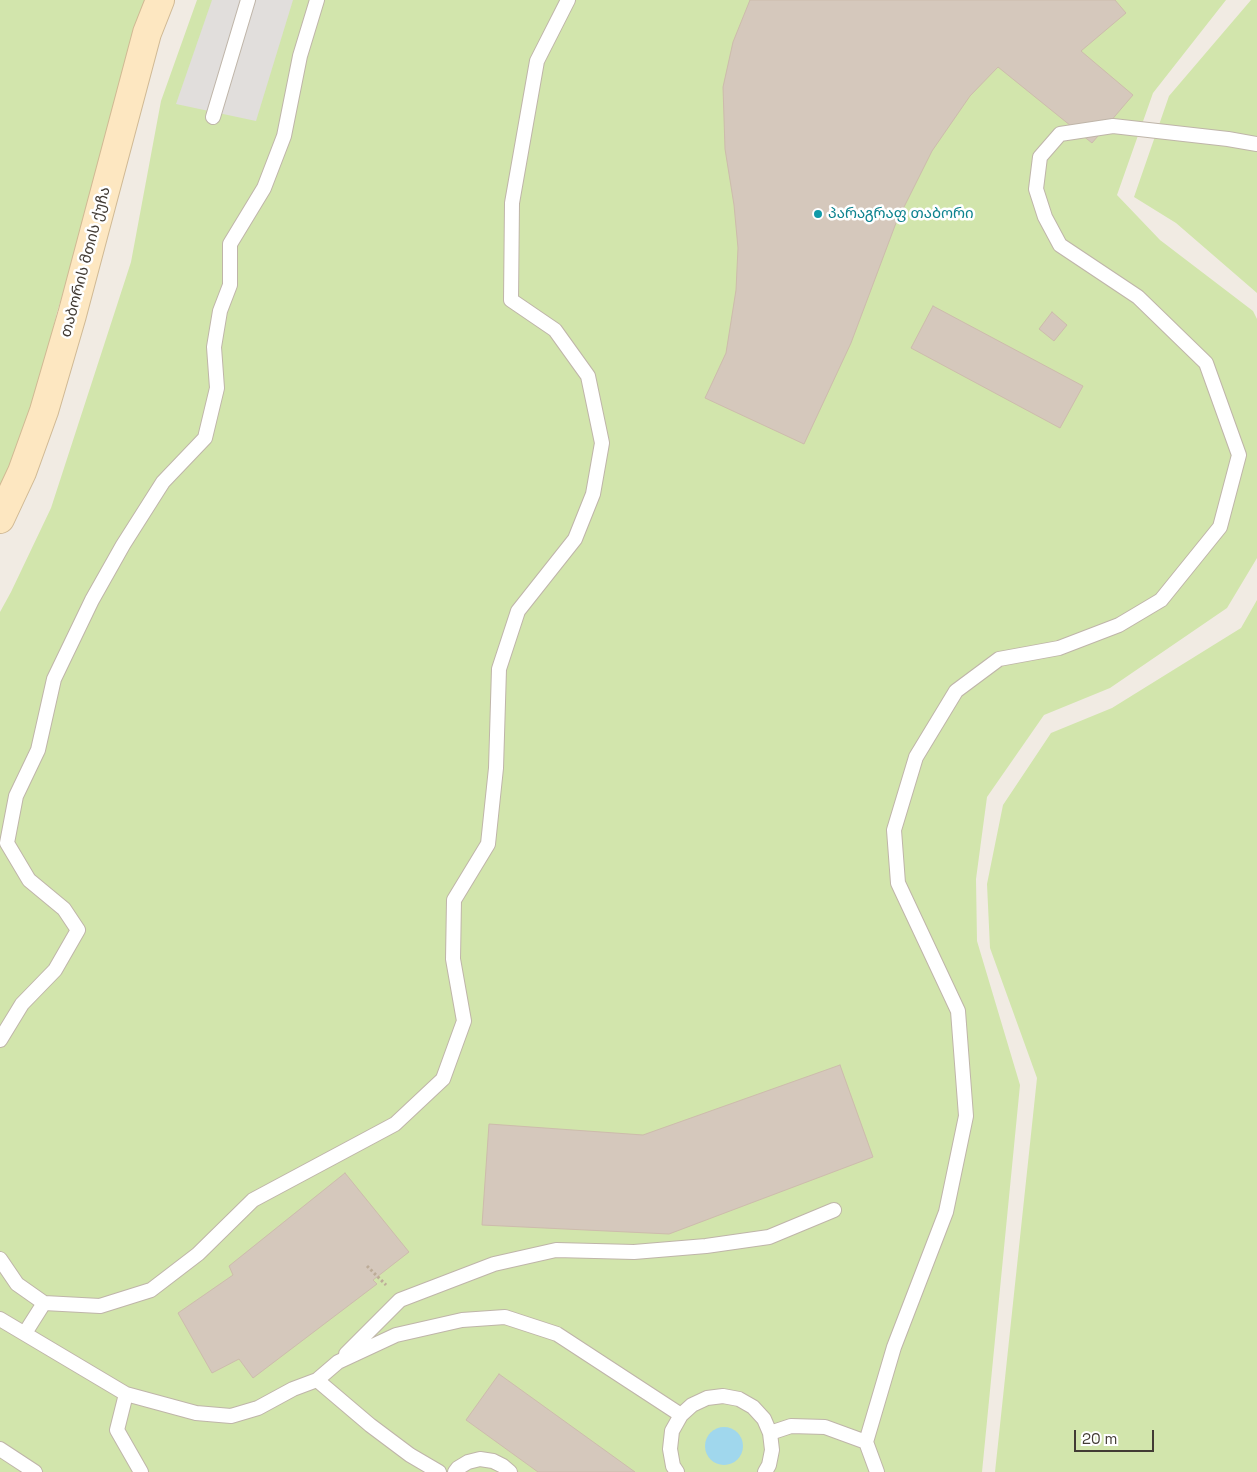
<!DOCTYPE html>
<html>
<head>
<meta charset="utf-8">
<style>
  body { margin:0 }
  #map { position:relative; width:1257px; height:1472px; overflow:hidden; background:#f1ebe3; font-family:"Space Grotesk",sans-serif }
  canvas { display:block }
  .scale { position:absolute; left:1074px; top:1430px; width:80px; height:22px; box-sizing:border-box; border:2px solid #423b34; border-top:0; padding-left:6px; font-size:15px; line-height:18px; white-space:nowrap; color:#423b34; -webkit-text-stroke:4px #fff; paint-order:stroke }
</style>
</head>
<body>
<div id="map">
<canvas width="1257" height="1472"></canvas>
<div class="scale">20 m</div>
</div>
<script>
const context = document.querySelector('canvas').getContext('2d');
context.lineJoin = 'round';
function fillPath(path, color) {
  context.fillStyle = color;
  context.fill(path, 'evenodd');
}
function shape(rows) {
  const path = new Path2D();
  for (const r of rows) {
    if (r.length === 3) {
      path.moveTo(r[0] + r[2], r[1]);
      path.arc(r[0], r[1], r[2], 0, 2 * Math.PI);
      continue;
    }
    path.moveTo(r[0], r[1]);
    for (let i = 2; i < r.length; i += 2) path.lineTo(r[i], r[i + 1]);
  }
  return path;
}
function strokePath(path, color, width, dash) {
  context.strokeStyle = color;
  context.lineWidth = width;
  context.lineCap = dash ? 'butt' : 'round';
  context.setLineDash(dash || []);
  context.stroke(path);
}
function drawText(font, color, halo, rows, align = 'center') {
  context.font = font + ' "Space Grotesk","Noto Sans Georgian",sans-serif';
  context.lineWidth = 5;
  context.setLineDash([]);
  context.textBaseline = 'middle';
  context.strokeStyle = halo;
  context.fillStyle = color;
  for (const [text, x, y, turn = 0] of rows) {
    context.save();
    context.translate(x, y);
    context.rotate((+turn || 0) * Math.PI / 180);
    context.textAlign = isNaN(turn) ? turn : align;
    if (halo) context.strokeText(text, 0, 0);
    context.fillText(text, 0, 0);
    context.restore();
  }
}
fillPath(shape([
  [0,0,158,0,145,33,57,312,33,413,0,524],
  [197,0,1226,0,1153,93,1117,195,1160,240,1253,311,1257,319,1257,558,1227,608,1110,688,1044,715,987,797,976,879,977,941,1020,1085,982,1472,0,1472,0,612,11,592,51,508,131,262,161,101],
  [1251,0,1257,0,1257,293,1176,223,1134,197,1169,96],
  [1257,600,1257,1472,995,1472,1037,1078,990,948,987,884,1003,805,1051,733,1112,708,1241,628]
]), '#d2e5ac');
fillPath(shape([
  [212,0,293,0,256,121,176,104]
]), '#e1dedc');
fillPath(shape([
  [724,1446,19]
]), '#a0d7ed');
const building = shape([
  [750,0,1115,0,1126,13,1081,51,1133,95,1092,143,998,67,970,96,932,151,896,223,851,343,804,444,705,398,726,353,736,290,738,248,734,205,725,149,723,87,733,42,750,0],
  [933,306,1083,386,1060,428,911,348,933,306],
  [1052,312,1067,325,1054,341,1039,329,1052,312],
  [840,1065,873,1157,669,1234,482,1225,489,1124,643,1135,840,1065],
  [345,1173,409,1252,373,1280,377,1284,253,1378,239,1359,212,1373,178,1313,233,1275,229,1266,345,1173],
  [499,1374,635,1472,538,1472,466,1420,499,1374]
]);
fillPath(building, '#d5c8bc');
strokePath(building, '#cdbcac', 1);
const service = shape([
  [213,117,248,0],
  [0,1040,22,1004,55,970,78,930,64,909,29,880,7,843,16,796,38,750,54,679,92,600,123,545,163,482,205,438,217,388,214,347,220,311,230,285,230,244,264,188,284,136,300,56,317,0],
  [0,1259,17,1284,44,1303,100,1306,151,1290,198,1254,253,1200,395,1124,443,1079,464,1021,453,959,454,900,488,844,496,768,499,669,518,611,575,539,593,494,602,443,588,376,555,330,511,300,512,203,537,61,568,0],
  [0,1319,126,1394,196,1413,231,1416,258,1408,293,1389,317,1380,338,1362,396,1335,462,1320,505,1317,557,1334,681,1415],
  [25,1333,44,1303],
  [346,1354,400,1300,494,1264,556,1250,634,1252,706,1246,769,1237,834,1210],
  [317,1380,370,1425,410,1455,439,1472],
  [126,1394,117,1430,141,1472],
  [770,1433,791,1426,825,1427,866,1442],
  [0,1449,35,1472],
  [455,1472,458,1468,468,1462,480,1459,493,1461,503,1466,510,1472],
  [677,1472,673,1466,670,1449,672,1431,681,1415,692,1405,707,1398,723,1396,739,1399,753,1407,764,1419,770,1433,772,1450,769,1465,765,1472],
  [877,1472,866,1442,894,1347,946,1212,966,1116,958,1011,898,883,894,830,916,757,956,691,999,659,1059,648,1119,625,1161,600,1220,527,1239,455,1206,363,1138,297,1060,245,1045,217,1036,189,1040,157,1060,134,1113,126,1228,139,1257,144]
]);
const secondary = shape([
  [0,519,22,472,44,411,72,315,147,33,160,0]
]);
strokePath(service, '#bfb5a9', 16);
strokePath(secondary, '#d0b994', 30);
strokePath(shape([
  [367,1266,386,1285]
]), '#bdac98', 3, [2.5, 2.5]);
strokePath(service, '#fff', 14);
strokePath(secondary, '#fde7c1', 28);
for (const [x, y, r, color] of [
  [818,214,5,"#0f9aa8"]
]) {
  const dot = new Path2D();
  dot.arc(x, y, r, 0, 2 * Math.PI);
  context.fillStyle = color;
  context.fill(dot);
  strokePath(dot, '#fff', 2);
}
drawText('15px', '#0d838f', '#fff', [
  ["პარაგრაფ თაბორი",828,214]
], 'left');
drawText('15px', '#423b34', '#fff', [
  ["თაბორის მთის ქუჩა",86,262,-75]
]);
</script>
</body>
</html>
